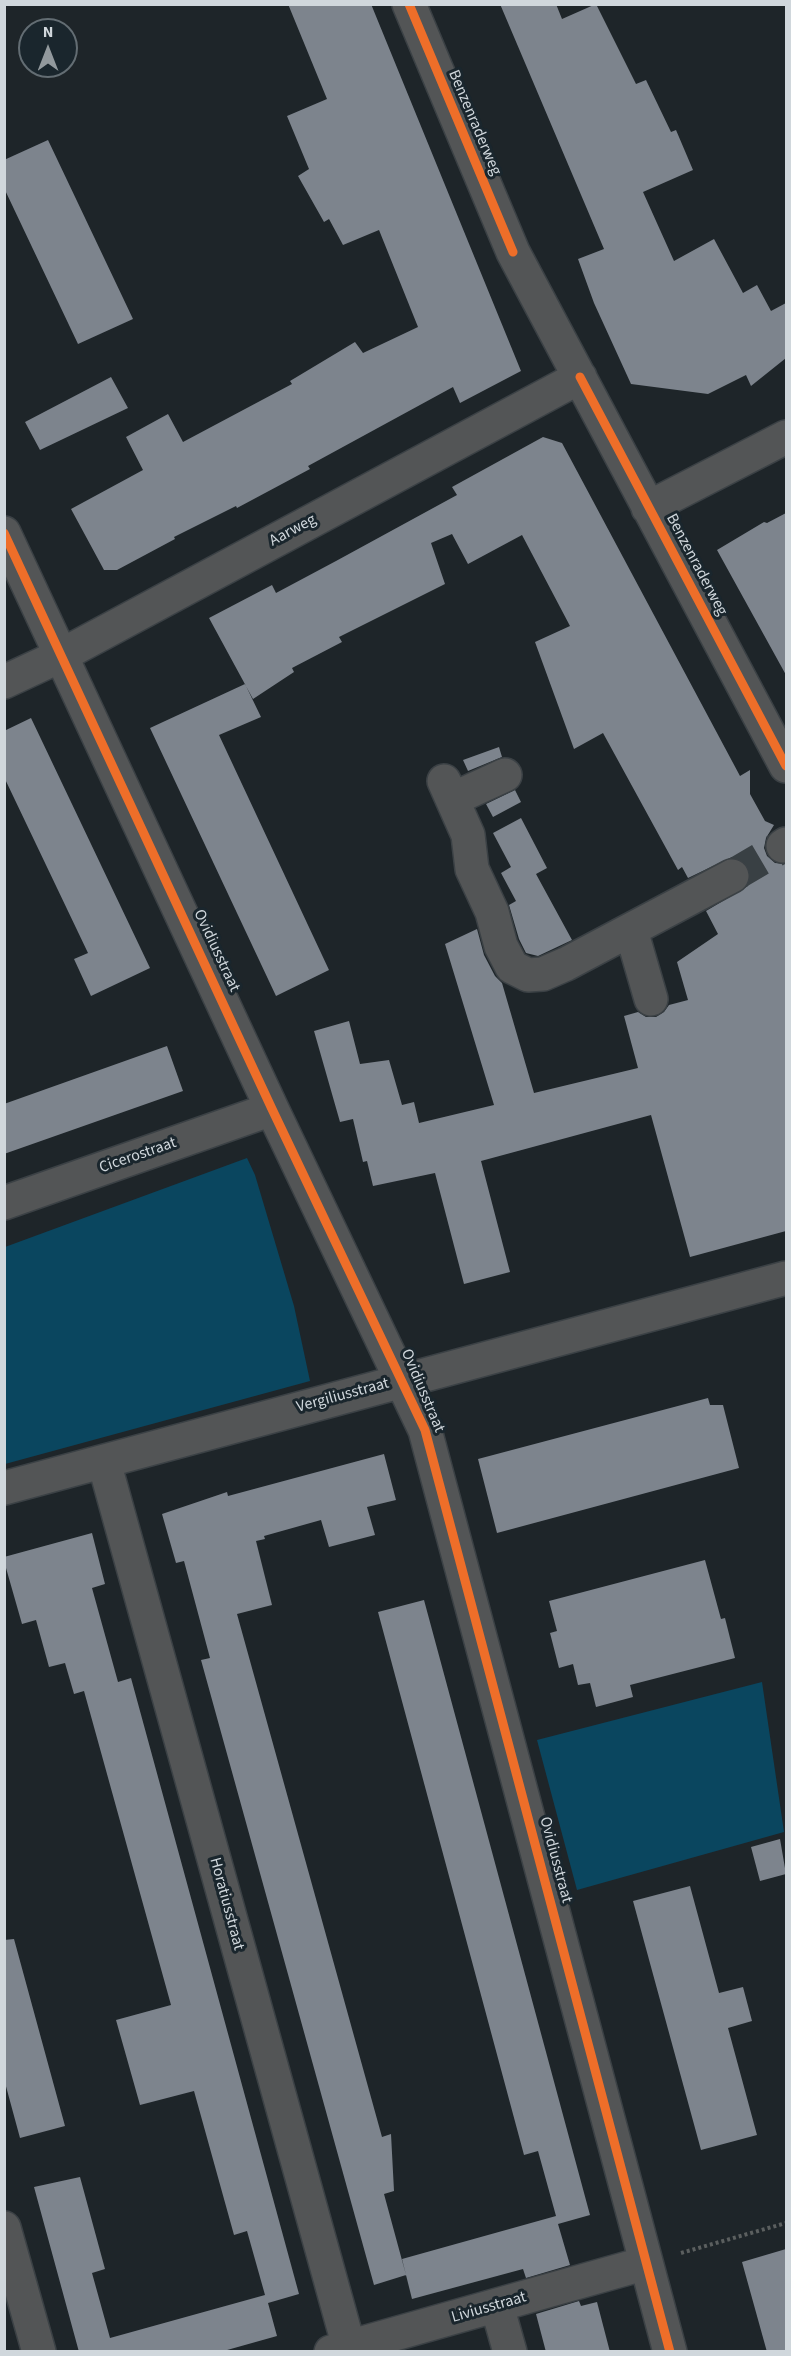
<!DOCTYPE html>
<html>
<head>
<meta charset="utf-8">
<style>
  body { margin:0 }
  #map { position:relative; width:791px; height:2356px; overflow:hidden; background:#1e2529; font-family:"Source Sans 3",sans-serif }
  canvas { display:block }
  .frame { position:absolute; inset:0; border:6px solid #d0d7dc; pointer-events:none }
  .north { position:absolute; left:18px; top:18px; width:60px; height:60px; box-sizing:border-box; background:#1a262d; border:2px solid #636d73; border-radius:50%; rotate:0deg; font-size:16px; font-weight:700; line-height:24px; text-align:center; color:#d0d7dc }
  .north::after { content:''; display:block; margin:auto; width:21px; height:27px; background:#92999d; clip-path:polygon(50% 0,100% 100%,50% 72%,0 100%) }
</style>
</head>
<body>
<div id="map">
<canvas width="791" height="2356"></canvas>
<div class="frame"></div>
<div class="north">N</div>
</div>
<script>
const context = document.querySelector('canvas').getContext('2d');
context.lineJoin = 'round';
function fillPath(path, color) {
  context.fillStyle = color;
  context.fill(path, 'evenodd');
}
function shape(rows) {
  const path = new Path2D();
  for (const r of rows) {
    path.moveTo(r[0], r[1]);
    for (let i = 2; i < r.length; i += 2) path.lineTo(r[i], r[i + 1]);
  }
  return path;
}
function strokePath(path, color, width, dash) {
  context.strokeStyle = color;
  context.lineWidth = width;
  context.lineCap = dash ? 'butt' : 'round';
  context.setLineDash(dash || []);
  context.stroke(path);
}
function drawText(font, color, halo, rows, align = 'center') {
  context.font = font + ' "Source Sans 3",sans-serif';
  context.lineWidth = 6;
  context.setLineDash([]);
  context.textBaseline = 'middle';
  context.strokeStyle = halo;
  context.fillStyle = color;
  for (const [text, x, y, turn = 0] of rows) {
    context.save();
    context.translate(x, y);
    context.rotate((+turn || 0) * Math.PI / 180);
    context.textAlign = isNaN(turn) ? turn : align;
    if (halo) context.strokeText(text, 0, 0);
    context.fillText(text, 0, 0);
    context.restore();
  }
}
fillPath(shape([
  [247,1158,255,1175,294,1306,310,1381,5,1464,5,1247],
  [762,1682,784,1832,577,1890,537,1740]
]), '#0a465f');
fillPath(shape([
  [288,4,371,4,521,371,460,403,453,387,308,466,310,469,237,508,236,506,174,537,175,539,117,570,104,570,71,509,143,470,126,437,168,414,183,442,292,384,290,381,355,342,363,353,418,327,379,230,343,245,329,219,324,222,298,176,309,169,287,116,327,99],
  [500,4,556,4,562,19,596,4,636,84,646,80,671,132,676,130,693,170,643,192,674,261,714,239,743,293,757,285,771,311,786,303,786,358,751,386,746,375,708,394,631,384,594,303,578,259,604,249],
  [48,140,133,319,78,344,4,188,4,160],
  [111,377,128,408,40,450,25,422],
  [543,437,562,443,740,776,750,770,750,794,765,821,774,825,766,838,764,848,767,856,775,863,786,864,786,1231,690,1257,651,1115,481,1161,510,1272,464,1284,435,1173,373,1186,367,1161,363,1162,353,1119,340,1122,314,1031,349,1021,360,1064,389,1060,402,1105,414,1102,419,1123,494,1105,445,944,477,929,484,955,495,976,502,983,534,1093,638,1068,624,1016,638,1012,646,1017,656,1017,664,1012,669,1005,688,1000,677,962,718,934,706,911,748,886,751,877,749,868,741,860,732,857,688,878,682,867,678,870,603,733,574,749,535,642,570,626,522,535,468,564,452,534,431,543,445,584,339,637,342,642,292,668,294,672,253,699,209,618,272,585,276,593,336,561,457,495,452,487],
  [786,513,786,675,717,550,764,522,767,523],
  [245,684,261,717,219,735,329,970,276,996,150,728],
  [31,718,150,968,91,996,74,959,88,953,4,777,4,731],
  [499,747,502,757,468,771,463,760],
  [515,790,521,802,493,817,486,804],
  [521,818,547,868,536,874,572,940,538,956,526,953,519,939,509,905,516,901,501,873,511,867,493,833],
  [167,1046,183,1091,4,1154,4,1104],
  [708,1398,710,1405,723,1405,739,1468,497,1533,478,1459],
  [384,1454,396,1500,367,1507,375,1535,329,1547,321,1520,264,1536,265,1539,256,1541,272,1605,237,1614,382,2137,391,2134,394,2191,384,2194,406,2275,374,2285,201,1660,210,1658,184,1561,176,1563,162,1514,227,1492,228,1496],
  [92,1533,105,1584,92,1588,118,1682,131,1678,299,2294,268,2303,277,2336,220,2352,79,2352,34,2187,80,2177,105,2269,92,2273,110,2338,265,2295,247,2231,234,2235,194,2091,140,2105,116,2020,171,2005,84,1691,74,1694,65,1663,49,1667,36,1620,22,1624,4,1561,4,1557],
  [705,1560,721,1619,725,1618,735,1658,630,1685,633,1697,596,1707,590,1683,578,1685,573,1664,559,1668,550,1633,557,1631,549,1601],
  [424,1600,590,2215,558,2224,570,2265,526,2278,523,2269,412,2299,402,2259,556,2216,538,2151,524,2155,378,1612],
  [780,1839,786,1874,760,1881,751,1847],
  [690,1886,719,1993,743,1987,752,2021,728,2028,757,2135,701,2150,633,1901],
  [14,1939,65,2126,20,2138,4,2079,4,1940],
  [786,2249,786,2352,767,2352,742,2262],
  [579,2301,581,2306,597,2302,610,2352,546,2352,536,2314]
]), '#7d848d');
strokePath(shape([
  [732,876,783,846]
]), '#394044', 33, [33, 16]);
const minor = shape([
  [409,4,513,252,786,766],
  [648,508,786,437],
  [4,533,272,1109,425,1430,670,2352],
  [4,682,62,655,580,377],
  [444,781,468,835,472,869,492,912,501,946,512,967,528,975,543,974,566,964,732,876],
  [453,799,505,775],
  [783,846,786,844],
  [631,930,651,999],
  [4,1203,272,1109],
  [104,1462,349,2347],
  [4,1488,786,1278],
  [4,2228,39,2352],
  [497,2306,510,2352],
  [331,2352,646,2263]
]);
strokePath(minor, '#3b4145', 36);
strokePath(shape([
  [681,2253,786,2223]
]), '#5b5f5f', 4, [3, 3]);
strokePath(minor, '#535556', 33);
strokePath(shape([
  [409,4,513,252],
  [580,377,786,766],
  [4,533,272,1109,425,1430,670,2352]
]), '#ee6e29', 9);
drawText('16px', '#d0d7dc', '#1a262d', [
  ["Benzenraderweg",474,123,67],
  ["Aarweg",293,531,-28],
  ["Benzenraderweg",696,565,62],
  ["Ovidiusstraat",216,951,65],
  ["Cicerostraat",138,1156,-19],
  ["Ovidiusstraat",422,1391,67],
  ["Vergiliusstraat",343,1396,-15],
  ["Ovidiusstraat",555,1860,75],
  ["Horatiusstraat",226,1904,75],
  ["Liviusstraat",489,2308,-16]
]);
</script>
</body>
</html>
